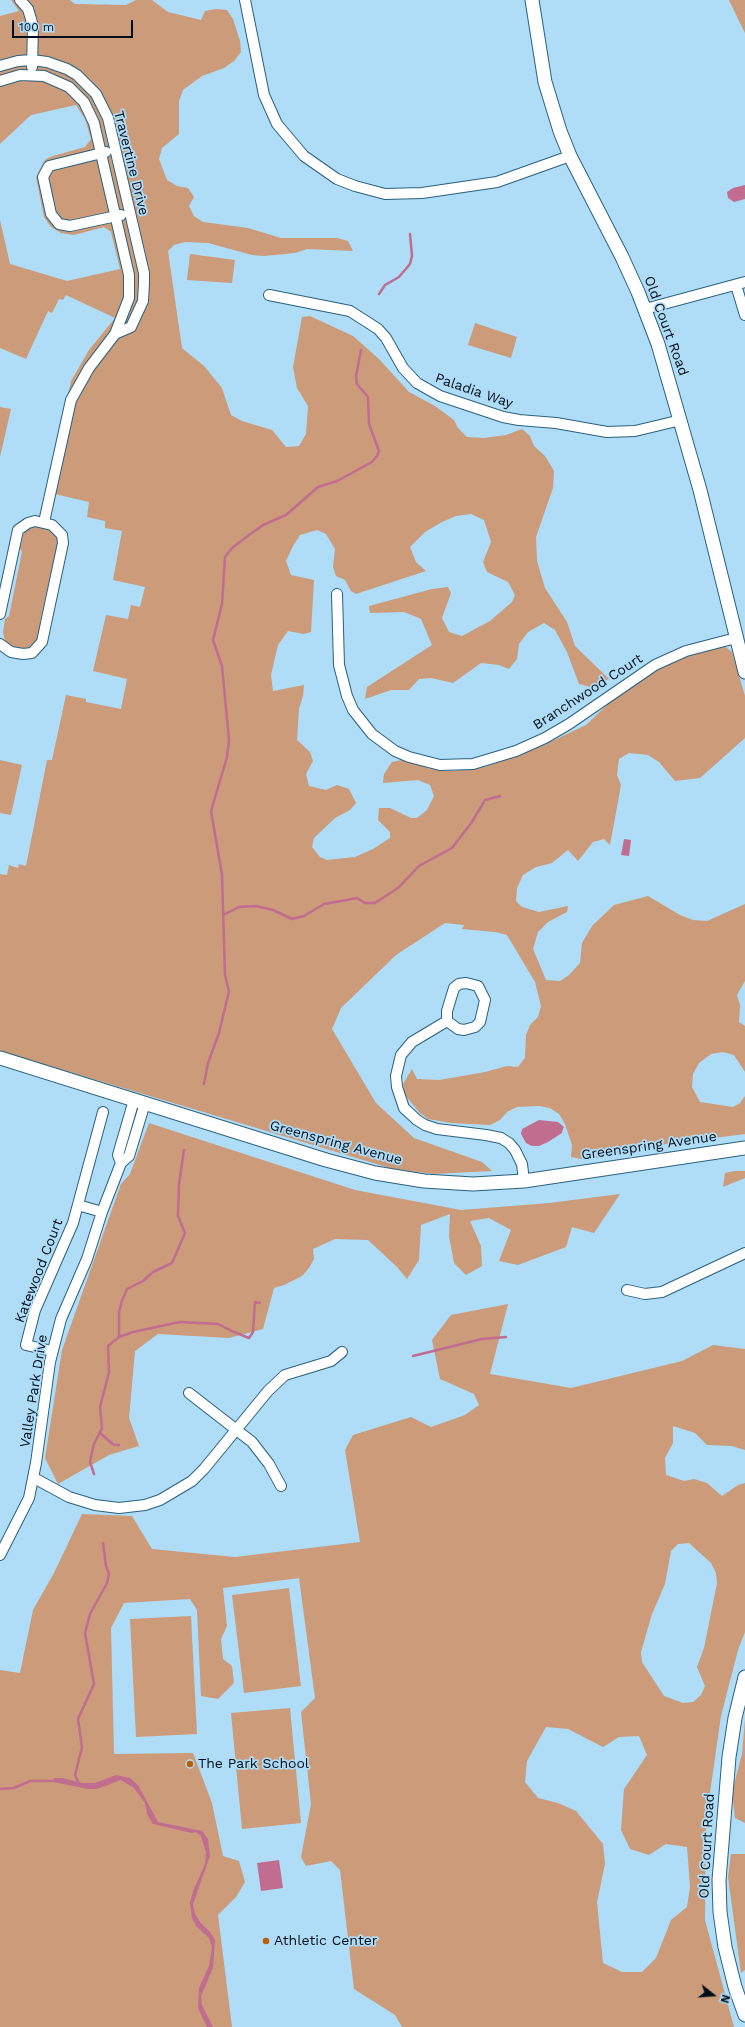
<!DOCTYPE html>
<html>
<head>
<meta charset="utf-8">
<style>
  body { margin:0 }
  #map { position:relative; width:745px; height:2027px; overflow:hidden; background:#afdcf7; font-family:"Work Sans",sans-serif }
  canvas { display:block }
  .north { position:absolute; left:693px; top:1975px; width:40px; height:40px; -webkit-text-stroke:3px #afdcf7; paint-order:stroke; rotate:107deg; font-size:11px; font-weight:700; line-height:16px; text-align:center; color:#000e19 }
  .north::after { content:''; display:block; margin:auto; width:14px; height:18px; background:#000e19; clip-path:polygon(50% 0,100% 100%,50% 72%,0 100%) }
  .scale { position:absolute; left:12px; top:20px; width:121px; height:18px; box-sizing:border-box; border:2px solid #000e19; border-top:0; padding-left:5px; font-size:12px; line-height:14px; white-space:nowrap; color:#000e19; -webkit-text-stroke:3px #afdcf7; paint-order:stroke }
</style>
</head>
<body>
<div id="map">
<canvas width="745" height="2027"></canvas>
<div class="north">N</div>
<div class="scale">100 m</div>
</div>
<script>
const context = document.querySelector('canvas').getContext('2d');
context.lineJoin = 'round';
function fillPath(path, color) {
  context.fillStyle = color;
  context.fill(path, 'evenodd');
}
function shape(rows) {
  const path = new Path2D();
  for (const r of rows) {
    path.moveTo(r[0], r[1]);
    for (let i = 2; i < r.length; i += 2) path.lineTo(r[i], r[i + 1]);
  }
  return path;
}
function strokePath(path, color, width, dash) {
  context.strokeStyle = color;
  context.lineWidth = width;
  context.lineCap = dash ? 'butt' : 'round';
  context.setLineDash(dash || []);
  context.stroke(path);
}
function drawText(font, color, halo, rows, align = 'center') {
  context.font = font + ' "Work Sans",sans-serif';
  context.lineWidth = 3.5;
  context.setLineDash([]);
  context.textBaseline = 'middle';
  context.strokeStyle = halo;
  context.fillStyle = color;
  for (const [text, x, y, turn = 0] of rows) {
    context.save();
    context.translate(x, y);
    context.rotate((+turn || 0) * Math.PI / 180);
    context.textAlign = isNaN(turn) ? turn : align;
    if (halo) context.strokeText(text, 0, 0);
    context.fillText(text, 0, 0);
    context.restore();
  }
}
fillPath(shape([
  [11,0,70,0,75,4,126,5,136,0,152,0,168,12,201,20,205,11,216,9,227,10,233,19,240,41,241,52,234,61,224,68,202,76,183,90,179,101,179,134,162,148,159,159,167,180,177,186,188,188,194,197,189,206,194,216,203,222,248,228,281,238,337,238,348,241,353,251,307,249,295,253,264,256,252,255,208,243,185,242,174,245,168,251,182,348,204,366,222,388,231,415,242,421,272,430,286,447,299,446,306,434,308,406,297,388,293,367,302,317,310,316,353,336,379,359,409,392,435,406,454,420,458,428,467,437,484,438,506,435,522,429,530,436,534,446,545,456,554,471,553,488,536,537,537,561,545,588,567,622,575,646,609,679,590,687,579,684,567,652,555,630,544,623,528,632,519,644,517,659,509,669,499,665,481,663,453,683,431,678,419,679,409,690,391,690,365,699,367,687,432,645,421,619,404,612,370,613,369,606,432,589,448,587,451,593,442,618,449,632,462,636,490,621,512,602,515,595,508,582,487,572,483,562,491,542,484,520,471,514,456,516,442,522,425,532,410,547,416,562,426,571,356,594,351,591,345,580,336,576,333,567,335,549,326,534,317,530,300,535,293,546,286,561,291,575,314,580,311,632,304,634,288,631,278,645,271,675,273,691,304,685,303,696,299,709,297,740,310,752,313,761,306,774,309,786,326,790,337,785,349,789,356,803,350,810,335,818,314,838,312,847,320,857,327,860,355,857,373,849,390,838,390,832,378,820,379,808,390,808,411,818,417,818,427,810,434,796,430,785,418,780,383,783,384,774,392,762,402,760,431,769,453,771,485,767,537,748,586,725,626,687,658,669,697,652,723,645,732,652,745,696,745,738,700,778,675,781,659,762,648,755,629,753,619,759,617,775,621,785,610,845,604,839,593,842,578,861,568,850,552,863,536,867,523,875,517,888,516,901,522,907,539,912,568,906,567,912,548,922,538,932,533,949,546,980,560,981,569,975,580,963,582,943,592,926,614,905,648,896,680,915,693,920,707,921,745,904,745,981,737,995,740,1005,739,1022,745,1026,745,1072,734,1055,723,1052,711,1054,699,1063,693,1074,692,1087,700,1102,733,1107,740,1103,745,1096,745,1134,659,1145,603,1157,581,1159,571,1157,572,1145,565,1124,559,1114,550,1108,539,1106,517,1107,507,1112,500,1120,490,1125,451,1123,428,1119,419,1112,405,1095,403,1084,412,1069,417,1079,439,1080,485,1072,507,1066,518,1067,525,1058,526,1035,530,1025,538,1017,541,1006,535,982,507,935,495,932,462,929,464,925,445,923,396,955,341,1008,332,1029,376,1103,414,1138,482,1162,492,1171,433,1174,393,1169,0,1051,0,874,7,875,9,865,18,868,19,864,26,866,47,760,52,760,66,695,86,699,86,702,121,709,127,679,93,671,106,615,128,619,131,605,140,607,145,587,113,580,122,531,105,528,105,521,87,517,89,502,46,492,71,381,89,350,115,318,66,295,63,300,59,299,52,313,48,311,26,359,0,348,0,220,10,264,67,281,120,269,111,232,104,227,74,235,61,233,51,227,44,217,36,177,43,163,46,159,53,156,85,147,91,139,85,119,76,105,31,115,0,144,0,16,19,11],
  [729,0,745,0,745,33,739,21],
  [190,254,235,260,232,283,187,280],
  [475,323,517,337,511,358,468,345],
  [0,407,11,409,0,457],
  [34,525,44,526,59,535,58,556,54,559,40,622,42,627,37,644,26,650,10,646,5,641,3,632,5,619,9,616,22,552,20,548,23,535,28,528],
  [0,760,22,765,11,815,0,813],
  [149,1123,355,1190,461,1210,549,1203,620,1194,594,1233,572,1227,566,1247,518,1265,499,1261,511,1230,489,1218,470,1221,481,1246,482,1266,466,1275,454,1263,449,1236,450,1214,421,1225,419,1260,407,1279,397,1267,368,1240,335,1239,313,1249,314,1259,309,1268,302,1276,284,1285,274,1288,263,1329,229,1338,158,1334,135,1351,129,1418,139,1446,109,1455,58,1484,45,1458,62,1350,121,1184,130,1174],
  [735,1171,745,1171,745,1178,723,1187,725,1173],
  [508,1304,490,1374,571,1388,682,1361,713,1345,745,1349,745,1450,732,1446,707,1445,695,1433,673,1426,673,1443,665,1458,666,1475,684,1481,694,1479,707,1483,722,1496,738,1485,745,1483,745,1632,738,1650,721,1716,706,1821,705,1920,734,2027,402,2027,395,2015,354,1989,340,1870,331,1861,306,1866,301,1857,311,1804,301,1712,315,1698,299,1578,223,1588,227,1626,221,1639,223,1659,232,1666,234,1683,218,1699,201,1696,197,1610,190,1599,124,1603,111,1628,114,1754,193,1753,212,1803,223,1856,239,1861,245,1882,236,1897,218,1915,232,2027,0,2027,0,1670,20,1673,33,1610,54,1573,82,1514,132,1516,152,1549,235,1557,360,1542,345,1450,353,1435,411,1417,431,1427,465,1415,479,1405,474,1394,440,1379,432,1340,451,1315],
  [689,1543,711,1563,716,1573,717,1583,704,1648,697,1667,705,1686,701,1695,693,1702,683,1703,664,1696,642,1662,641,1652,652,1614,665,1584,671,1551,678,1544],
  [546,1727,568,1729,603,1747,619,1737,639,1736,647,1755,624,1789,621,1830,630,1849,649,1855,666,1844,687,1847,690,1887,687,1907,671,1920,656,1958,642,1972,622,1972,603,1963,597,1902,605,1864,603,1844,576,1811,558,1803,538,1798,525,1782,527,1761],
  [289,1588,301,1686,244,1693,232,1595],
  [191,1616,197,1734,136,1737,130,1619],
  [290,1708,301,1823,242,1829,231,1713],
  [745,1719,745,1823,735,1818,732,1792,742,1754],
  [731,1854,745,1854,745,1970,741,1973,728,1877]
]), '#cb9b7a');
fillPath(shape([
  [745,185,745,199,734,202,728,198,727,192,733,188],
  [624,839,631,840,629,856,621,855],
  [539,1120,558,1122,564,1127,563,1129,562,1133,548,1142,539,1146,532,1146,526,1143,521,1134,522,1129],
  [116,1775,130,1778,138,1785,158,1822,202,1831,208,1839,210,1856,193,1904,195,1914,200,1922,210,1932,215,1940,213,1968,201,1996,202,2005,213,2027,207,2027,198,2008,199,1988,209,1966,212,1947,209,1938,196,1926,192,1918,190,1903,193,1891,205,1864,206,1853,201,1836,196,1832,192,1833,153,1824,147,1814,145,1803,134,1788,121,1780,97,1789,88,1789,53,1782,54,1778,63,1778,82,1783,95,1783],
  [279,1860,283,1888,261,1891,257,1863]
]), '#c06d8f');
strokePath(shape([
  [379,294,385,285,399,277,410,264,412,256,410,234],
  [223,915,239,907,256,906,273,910,292,919,304,916,324,904,347,900,357,898,365,903,375,903,398,888,419,866,452,848,472,822,485,800,500,796],
  [204,1084,208,1063,219,1033,229,991,225,975,222,875,211,811,227,757,229,740,222,666,213,640,222,604,225,557,232,548,249,535,263,525,286,515,318,487,337,481,372,462,377,456,379,451,369,424,368,397,357,384,356,376,361,350],
  [119,1337,133,1332,180,1322,218,1324,234,1332,249,1338,253,1332,255,1302,260,1303],
  [413,1356,482,1339,506,1337],
  [100,1433,114,1445,119,1445],
  [94,1474,90,1462,94,1444,102,1428,100,1407,109,1372,108,1346,119,1337,119,1312,122,1301,127,1289,143,1281,153,1272,172,1263,185,1233,178,1216,179,1184,184,1150],
  [79,1784,75,1775,82,1747,78,1719,94,1684,85,1633,90,1614,107,1583,109,1574,106,1566,103,1543],
  [0,1789,14,1788,30,1781,56,1781]
]), '#c06d8f', 2.5);
const minor = shape([
  [20,0,28,9,33,26,32,67],
  [245,0,264,95,277,124,304,156,337,179,355,186,385,194,422,193,497,182,570,156],
  [0,66,18,61,32,60,47,62,67,69,77,75,96,94,108,118,144,273,144,283,143,301,131,327,115,334],
  [0,81,20,75,44,76,69,87,84,102,94,123,129,275,129,298,115,334,89,368,71,400,44,522],
  [106,152,49,166,43,177,51,214,59,224,70,226,121,215],
  [736,285,745,315],
  [269,295,350,311,378,329,386,338,403,368,417,383,440,396,503,417,519,420,556,423,607,432,635,431,681,420],
  [645,309,745,282],
  [337,594,339,665,347,696,353,710,372,734,395,751,409,757,440,765,473,764,516,751,545,738,569,724,655,665,686,651,736,638],
  [0,614,18,530,28,523,35,521,52,525,62,535,63,543,42,642,32,653,23,654,11,652,0,644],
  [447,1021,447,1011,454,988,459,984,466,983,478,986,485,1000,480,1022,475,1027,464,1030,458,1029,447,1021,412,1042,401,1055,396,1076,397,1087,404,1108,417,1120,425,1125,437,1129,486,1135,501,1138,509,1143,515,1150,522,1164,524,1181],
  [121,1163,118,1155,134,1100],
  [78,1205,102,1212],
  [627,1290,645,1294,662,1292,745,1253],
  [52,1351,26,1345,35,1310,73,1223,103,1112],
  [189,1393,252,1442,269,1464,281,1486],
  [34,1478,69,1497,95,1505,119,1508,145,1505,160,1500,192,1481,204,1469,268,1391,285,1375,331,1361,342,1352],
  [0,1555,29,1498,36,1463,50,1362,61,1319,87,1259,102,1212,121,1163,129,1156,145,1103]
]);
const major = shape([
  [532,0,545,82,560,131,570,156,622,257,638,292,658,344,700,490,745,672],
  [0,1058,326,1160,375,1173,424,1181,473,1184,524,1181,745,1148],
  [745,1677,735,1718,729,1757,719,1880,720,1912,725,1947,735,1987,745,2015]
]);
strokePath(minor, '#29617e', 12);
strokePath(major, '#29617e', 15);
strokePath(minor, '#fff', 10);
strokePath(major, '#fff', 13);
for (const [x, y, r, color] of [
  [190,1764,4,"#ba5f03"],
  [266,1941,4,"#ba5f03"]
]) {
  const dot = new Path2D();
  dot.arc(x, y, r, 0, 2 * Math.PI);
  context.fillStyle = color;
  context.fill(dot);
  strokePath(dot, '#afdcf7', 1.5);
}
drawText('14px', '#000e19', '#afdcf7', [
  ["Travertine Drive",131,163,76],
  ["Old Court Road",666,326,70],
  ["Paladia Way",474,391,19],
  ["Branchwood Court",588,692,-33],
  ["Greenspring Avenue",336,1143,15],
  ["Greenspring Avenue",649,1146,-8],
  ["Katewood Court",39,1271,-69],
  ["Valley Park Drive",34,1391,-81],
  ["Old Court Road",707,1846,-87]
]);
drawText('14px', '#000e19', '#afdcf7', [
  ["The Park School",198,1764],
  ["Athletic Center",274,1941]
], 'left');
</script>
</body>
</html>
